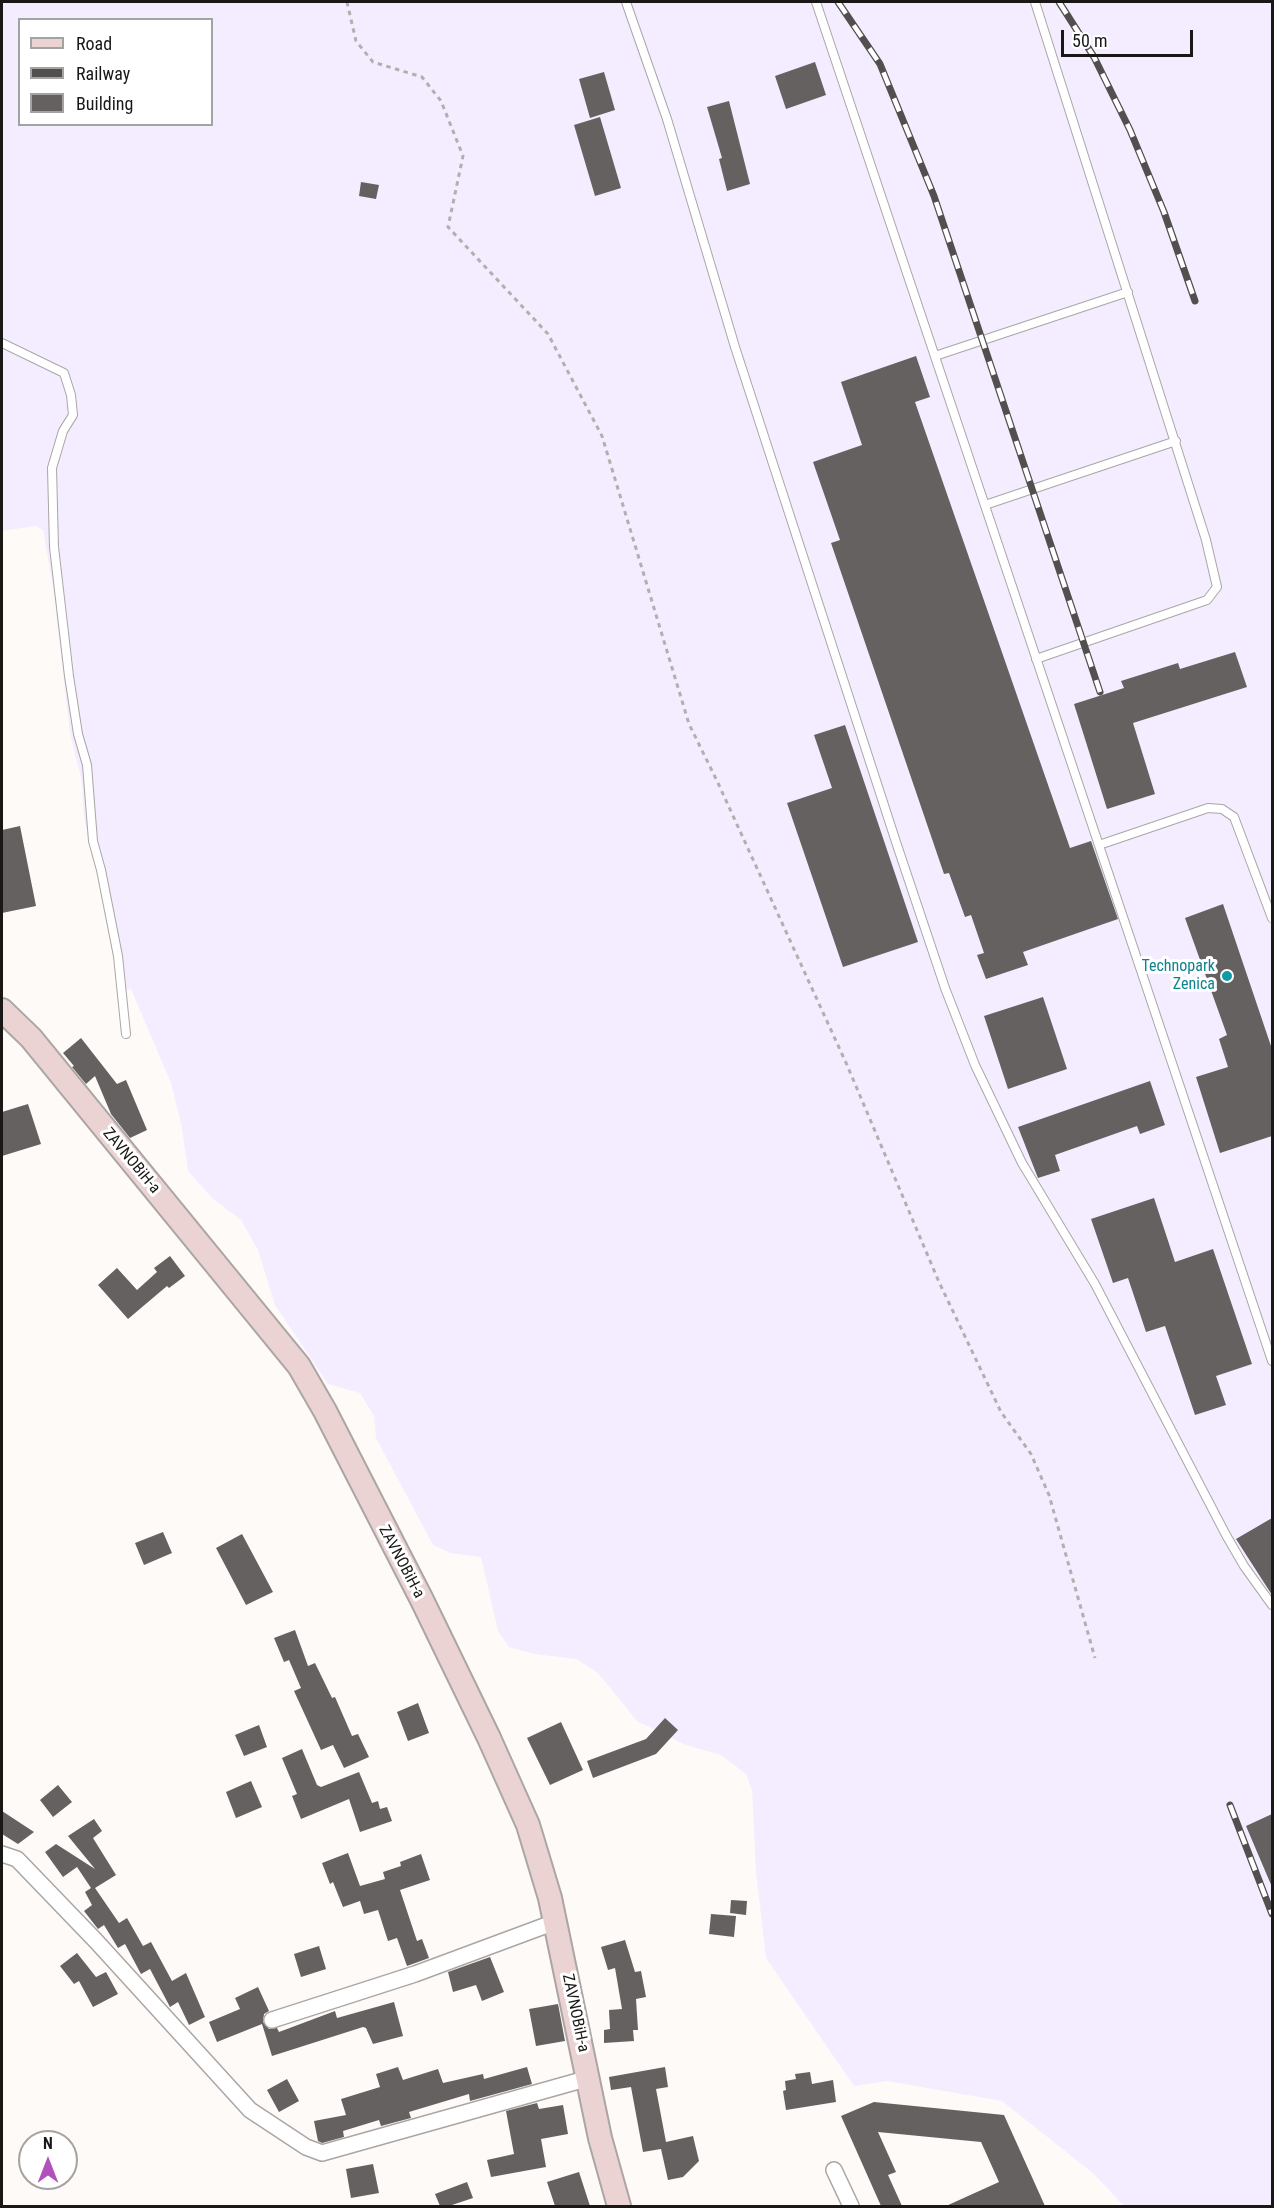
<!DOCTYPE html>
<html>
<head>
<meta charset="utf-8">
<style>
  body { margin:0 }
  #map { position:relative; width:1274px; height:2208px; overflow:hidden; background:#fefaf8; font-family:"Roboto Condensed",sans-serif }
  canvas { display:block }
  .frame { position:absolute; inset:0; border:3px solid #1a1817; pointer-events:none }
  .legend { position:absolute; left:18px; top:18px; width:195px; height:108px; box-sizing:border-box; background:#fff; border:2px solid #a3a3a2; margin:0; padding:8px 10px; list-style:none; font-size:18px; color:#1a1817 }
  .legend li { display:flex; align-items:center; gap:12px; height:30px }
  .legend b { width:30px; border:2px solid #a3a3a2 }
  .north { position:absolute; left:18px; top:2130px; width:60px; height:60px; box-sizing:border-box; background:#fff; border:2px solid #a3a3a2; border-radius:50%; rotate:0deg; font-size:16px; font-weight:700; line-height:24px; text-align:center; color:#1a1817 }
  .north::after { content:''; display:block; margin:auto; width:21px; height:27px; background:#b152bc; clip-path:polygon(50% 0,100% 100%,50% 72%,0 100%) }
  .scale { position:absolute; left:1061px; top:30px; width:132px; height:27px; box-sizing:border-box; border:3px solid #1a1817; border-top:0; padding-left:8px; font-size:18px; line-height:21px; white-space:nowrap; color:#1a1817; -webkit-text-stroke:4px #fff; paint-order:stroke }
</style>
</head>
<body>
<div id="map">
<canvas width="1274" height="2208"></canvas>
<div class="frame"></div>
<ul class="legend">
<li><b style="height:8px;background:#ebd3d3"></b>Road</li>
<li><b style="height:8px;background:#524f4e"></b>Railway</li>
<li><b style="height:16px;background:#656160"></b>Building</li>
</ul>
<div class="north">N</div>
<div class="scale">50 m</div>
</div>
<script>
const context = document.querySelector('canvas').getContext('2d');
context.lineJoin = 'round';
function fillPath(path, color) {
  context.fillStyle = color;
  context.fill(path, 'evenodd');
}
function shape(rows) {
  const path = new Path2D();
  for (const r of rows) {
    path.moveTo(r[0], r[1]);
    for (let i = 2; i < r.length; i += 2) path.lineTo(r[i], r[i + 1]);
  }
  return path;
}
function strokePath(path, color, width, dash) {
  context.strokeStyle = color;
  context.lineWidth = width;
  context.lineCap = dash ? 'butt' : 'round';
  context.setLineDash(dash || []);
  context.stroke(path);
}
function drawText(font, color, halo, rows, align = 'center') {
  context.font = font + ' "Roboto Condensed",sans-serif';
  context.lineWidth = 6;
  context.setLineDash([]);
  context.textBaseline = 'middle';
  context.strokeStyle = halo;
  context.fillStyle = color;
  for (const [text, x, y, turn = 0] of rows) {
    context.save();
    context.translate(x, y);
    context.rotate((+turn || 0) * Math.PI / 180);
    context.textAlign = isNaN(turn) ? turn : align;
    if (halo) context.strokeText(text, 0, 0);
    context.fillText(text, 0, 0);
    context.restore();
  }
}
fillPath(shape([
  [2,2,1272,2,1272,2206,1124,2206,1094,2174,1002,2101,887,2081,854,2086,766,1958,756,1872,752,1790,746,1774,721,1755,686,1745,637,1721,598,1673,576,1659,534,1654,509,1647,498,1631,481,1557,450,1553,433,1545,376,1438,374,1416,360,1393,328,1384,275,1305,258,1250,241,1220,212,1198,188,1171,182,1128,171,1083,131,989,119,989,94,856,84,819,82,782,70,733,53,587,43,530,36,526,2,531],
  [20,20,212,20,212,124,20,124]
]), '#f3edff');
fillPath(shape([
  [815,62,826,95,786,109,775,76],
  [604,72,615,110,590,118,579,79],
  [729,101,750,184,727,191,719,159,722,158,707,107],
  [600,117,621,188,595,196,574,125],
  [361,182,379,185,376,199,359,196],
  [916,356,930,397,915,402,1070,848,1091,841,1118,919,1023,952,1028,965,986,979,977,955,984,953,971,915,965,917,949,873,944,874,831,543,840,540,813,462,862,445,841,382],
  [1235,652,1247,687,1133,723,1155,794,1107,809,1074,704,1124,688,1121,681,1178,663,1180,669],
  [845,725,918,942,843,967,787,803,832,788,814,735],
  [20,826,36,906,2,913,2,830],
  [1223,904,1272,1049,1272,1136,1220,1153,1196,1077,1228,1067,1219,1039,1227,1035,1185,918],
  [1043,997,1067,1069,1008,1089,984,1016],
  [81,1038,117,1084,126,1080,147,1130,130,1138,111,1114,95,1076,86,1084,72,1067,74,1066,63,1053],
  [1150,1081,1165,1125,1140,1134,1137,1126,1055,1155,1060,1171,1038,1178,1018,1127],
  [28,1104,41,1144,2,1156,2,1112],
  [1154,1198,1175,1262,1213,1249,1252,1364,1216,1376,1226,1405,1195,1415,1165,1326,1146,1332,1128,1278,1113,1283,1091,1219],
  [170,1256,185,1276,169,1288,167,1286,128,1319,98,1285,117,1268,137,1290,157,1272,154,1268],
  [1272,1518,1272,1595,1236,1539],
  [163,1532,172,1553,144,1565,135,1543],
  [242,1534,273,1592,246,1605,216,1548],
  [295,1630,308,1666,315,1663,332,1698,335,1697,352,1736,358,1734,369,1757,344,1768,333,1745,321,1750,294,1691,301,1688,289,1660,284,1662,274,1638],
  [418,1703,429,1733,408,1741,397,1712],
  [665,1718,678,1730,656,1754,593,1778,587,1761,646,1739],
  [561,1722,583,1770,550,1785,527,1738],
  [259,1725,267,1747,244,1756,235,1735],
  [302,1749,317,1785,321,1787,359,1772,372,1803,378,1801,380,1809,387,1807,392,1821,360,1832,349,1799,301,1819,292,1796,297,1794,282,1758],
  [251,1781,262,1807,236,1818,226,1792],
  [58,1785,72,1802,53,1817,40,1800],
  [2,1811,34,1832,18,1844,2,1834],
  [1272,1814,1272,1887,1246,1826],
  [94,1819,102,1831,93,1838,116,1875,95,1888,119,1923,127,1918,143,1946,151,1942,172,1981,186,1973,205,2017,189,2025,178,2002,170,2007,150,1969,141,1974,125,1944,118,1948,104,1925,98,1929,84,1911,92,1905,85,1892,91,1888,77,1867,63,1877,45,1852,56,1844,95,1869,68,1836],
  [348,1853,360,1886,385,1879,383,1872,401,1866,400,1862,421,1854,430,1880,400,1890,417,1941,422,1939,429,1958,407,1966,397,1938,388,1941,378,1910,364,1914,360,1901,343,1907,333,1882,330,1884,322,1863],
  [731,1900,747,1901,746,1915,730,1913],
  [711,1914,736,1916,734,1937,709,1934],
  [625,1940,635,1972,641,1971,646,1997,636,1999,638,2030,633,2030,634,2041,604,2043,604,2030,610,2029,609,2010,622,2009,615,1968,608,1970,601,1947],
  [319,1946,326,1969,301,1977,294,1954],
  [77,1953,96,1977,106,1972,118,1994,93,2007,79,1981,74,1984,60,1966],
  [490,1957,504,1992,482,2001,476,1985,453,1992,448,1972],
  [258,1987,269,2011,264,2014,263,2022,269,2029,277,2028,279,2032,335,2011,337,2018,394,2002,403,2036,373,2044,366,2028,363,2027,272,2056,262,2024,217,2042,209,2022,240,2009,235,1998],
  [558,2004,565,2041,536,2046,529,2009],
  [398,2067,403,2080,438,2069,443,2083,483,2074,484,2079,527,2067,532,2084,470,2101,469,2094,409,2112,411,2118,381,2126,379,2120,343,2131,344,2137,322,2143,318,2141,314,2121,346,2115,341,2099,380,2087,376,2074],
  [665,2067,668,2087,656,2089,666,2142,693,2136,699,2161,683,2177,668,2180,661,2149,643,2152,631,2087,611,2090,609,2077],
  [810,2072,812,2084,833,2080,836,2102,786,2110,783,2091,786,2090,785,2081,796,2079,795,2074],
  [287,2079,299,2101,279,2112,267,2090],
  [874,2102,1004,2115,1045,2206,946,2206,999,2182,981,2142,878,2132,896,2172,888,2175,902,2206,881,2206,841,2116],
  [537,2103,539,2109,563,2105,568,2134,541,2139,546,2167,491,2177,487,2160,514,2154,506,2111],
  [373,2164,379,2193,351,2198,346,2169],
  [579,2172,590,2206,555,2206,547,2182],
  [467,2182,473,2198,449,2206,440,2206,435,2194]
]), '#656160');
const service = shape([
  [626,2,667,119,735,347,896,842,945,988,975,1065,1022,1163,1095,1284,1226,1535,1244,1566,1272,1605],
  [816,2,1272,1361],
  [1035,2,1206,540,1217,587,1207,600,1036,659],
  [2,343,64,373,71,395,73,415,63,431,52,468,54,547,69,676,78,734,87,765,93,841,101,870,118,956,126,1034],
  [935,356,1128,292],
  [985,505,1176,441],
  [1099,845,1208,808,1222,809,1234,817,1272,918]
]);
const minor = shape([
  [2,1854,17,1859,96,1941,250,2110,306,2147,322,2153,589,2078],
  [272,2020,415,1974,555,1922],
  [834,2170,851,2206]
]);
const secondary = shape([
  [2,1010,31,1038,299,1366,325,1411,422,1600,489,1738,528,1825,550,1898,600,2138,619,2206]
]);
strokePath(service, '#aba6a4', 10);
strokePath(minor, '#aba6a4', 18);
strokePath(secondary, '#aba6a4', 26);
strokePath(shape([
  [347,2,356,41,373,62,422,77,441,101,463,156,448,227,548,334,602,436,689,724,718,783,847,1065,939,1282,1001,1412,1031,1454,1049,1495,1095,1658]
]), '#b3afae', 3, [4.5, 4.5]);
strokePath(service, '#fff', 8);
strokePath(minor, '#fff', 15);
strokePath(secondary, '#ebd3d3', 22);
const rail = shape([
  [838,2,880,64,934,196,1100,692],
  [1059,2,1094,57,1130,130,1164,212,1195,301],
  [1230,1805,1272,1914]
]);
strokePath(rail, '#524f4e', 7);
strokePath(rail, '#fff', 4.5, [14]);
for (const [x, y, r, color] of [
  [1227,976,6,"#0f9aa8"]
]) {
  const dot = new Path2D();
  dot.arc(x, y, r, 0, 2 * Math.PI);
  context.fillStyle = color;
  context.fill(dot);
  strokePath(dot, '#fff', 2);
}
drawText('16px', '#0d838f', '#fff', [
  ["Technopark",1215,967],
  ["Zenica",1215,985]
], 'right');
drawText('16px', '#1a1817', '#fff', [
  ["ZAVNOBiH-a",131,1161,50],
  ["ZAVNOBiH-a",401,1562,62],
  ["ZAVNOBiH-a",575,2013,78]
]);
</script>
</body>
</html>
